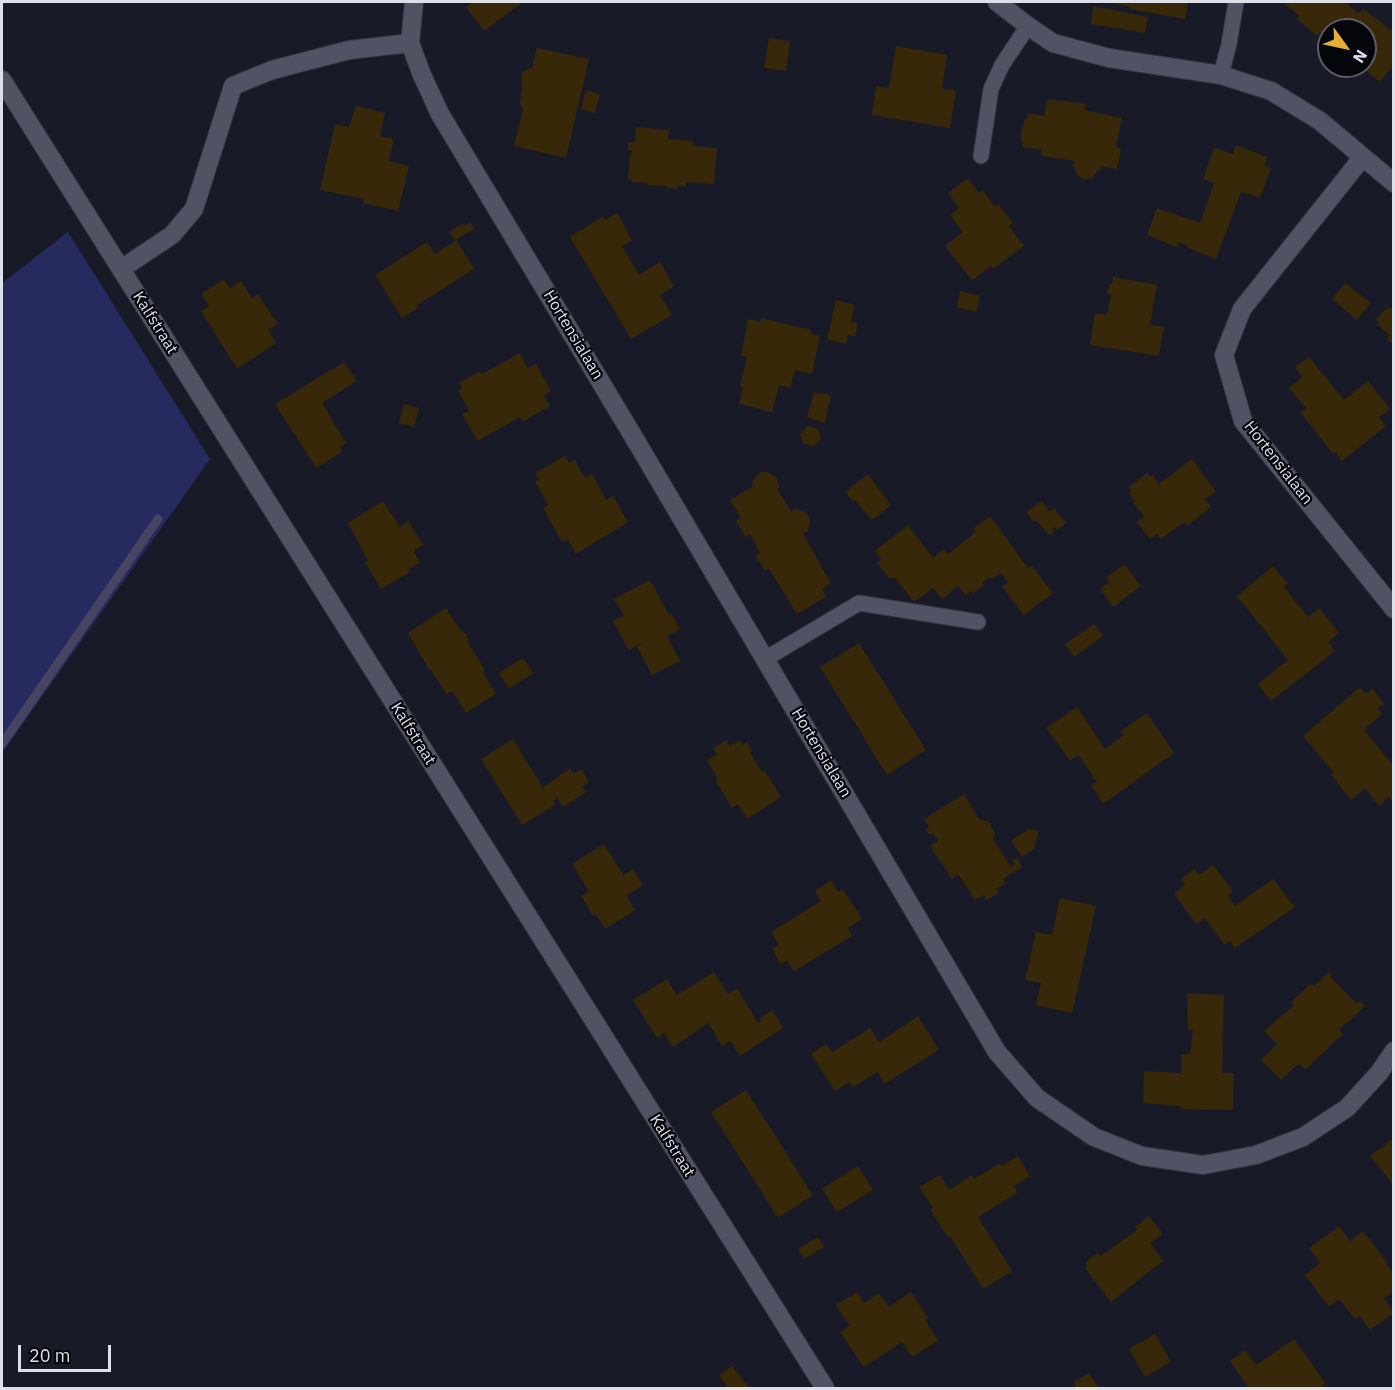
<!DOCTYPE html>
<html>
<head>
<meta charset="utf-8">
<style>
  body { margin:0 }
  #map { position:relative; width:1395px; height:1390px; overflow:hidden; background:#181a28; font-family:"IBM Plex Sans",sans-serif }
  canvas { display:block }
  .frame { position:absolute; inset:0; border:3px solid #dddfe9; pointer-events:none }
  .north { position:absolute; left:1317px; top:18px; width:60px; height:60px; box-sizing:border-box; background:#05060b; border:2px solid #5b5d64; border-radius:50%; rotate:123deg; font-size:16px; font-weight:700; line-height:24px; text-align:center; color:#dddfe9 }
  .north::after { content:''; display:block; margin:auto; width:21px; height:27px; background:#e4ae35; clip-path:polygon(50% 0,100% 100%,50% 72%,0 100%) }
  .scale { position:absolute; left:18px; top:1345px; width:93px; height:27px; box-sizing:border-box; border:3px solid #dddfe9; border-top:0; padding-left:8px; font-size:18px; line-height:21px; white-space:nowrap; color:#dddfe9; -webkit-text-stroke:4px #05060b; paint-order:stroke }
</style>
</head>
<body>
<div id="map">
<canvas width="1395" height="1390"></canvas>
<div class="frame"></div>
<div class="north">N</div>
<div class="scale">20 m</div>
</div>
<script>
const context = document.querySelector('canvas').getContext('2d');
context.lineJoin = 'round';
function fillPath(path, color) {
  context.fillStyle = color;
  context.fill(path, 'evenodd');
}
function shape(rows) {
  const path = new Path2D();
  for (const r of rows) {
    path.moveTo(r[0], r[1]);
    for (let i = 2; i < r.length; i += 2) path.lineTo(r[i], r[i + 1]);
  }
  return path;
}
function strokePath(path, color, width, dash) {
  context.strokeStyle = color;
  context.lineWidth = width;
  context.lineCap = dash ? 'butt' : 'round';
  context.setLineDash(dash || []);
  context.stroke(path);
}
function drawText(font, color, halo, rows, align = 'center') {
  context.font = font + ' "IBM Plex Sans",sans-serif';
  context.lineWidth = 4.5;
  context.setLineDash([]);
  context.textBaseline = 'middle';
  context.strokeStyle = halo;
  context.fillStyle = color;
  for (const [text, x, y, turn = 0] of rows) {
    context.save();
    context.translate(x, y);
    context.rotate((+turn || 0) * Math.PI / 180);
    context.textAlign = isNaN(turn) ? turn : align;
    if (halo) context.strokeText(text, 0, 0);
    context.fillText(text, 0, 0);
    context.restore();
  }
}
fillPath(shape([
  [68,232,210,459,2,753,2,283]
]), '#262a5e');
strokePath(shape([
  [2,744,158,519]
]), '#464460', 9);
fillPath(shape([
  [473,2,523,2,484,31,466,7],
  [1108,2,1188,2,1185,19,1129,9,1130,7],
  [1282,2,1349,2,1347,4,1359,14,1363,8,1390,30,1394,28,1394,65,1380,82,1361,66,1365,66,1365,30,1329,30,1329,39,1320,32,1317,36,1297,19,1300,16],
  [1093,6,1148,17,1145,33,1091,24],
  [769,38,790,41,786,71,764,68],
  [896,46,947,55,942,88,956,91,950,128,872,115,876,86,889,88],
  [537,48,589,59,566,158,514,146,523,109,520,104,522,91,522,73,527,69,532,68],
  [586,90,600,94,595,113,581,109],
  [1047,99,1086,104,1084,110,1122,118,1116,147,1121,148,1117,169,1101,166,1100,170,1098,170,1093,178,1083,179,1077,174,1073,165,1075,161,1041,156,1042,150,1022,147,1023,141,1021,141,1021,132,1025,119,1027,119,1029,113,1044,116],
  [356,106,385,113,380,136,394,139,389,161,409,166,398,211,363,203,364,199,320,190,335,124,349,127],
  [636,127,669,130,668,139,693,141,693,146,717,148,714,184,686,182,686,187,678,186,677,189,666,188,667,186,647,185,647,183,632,182,632,179,628,179,630,154,631,154,632,151,628,150,628,142,635,142],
  [1236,145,1267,157,1265,166,1271,168,1260,198,1241,192,1216,259,1188,248,1188,246,1179,242,1177,247,1147,235,1157,208,1200,223,1214,183,1203,179,1214,148,1233,154],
  [968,178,979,193,982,190,995,206,998,204,1013,223,1009,226,1024,246,993,269,991,266,972,280,945,246,963,232,950,215,959,208,948,193],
  [617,213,632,240,622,246,639,275,660,262,674,286,660,295,672,315,631,339,570,237,603,216,605,220],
  [470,222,474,229,456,240,474,269,417,305,418,308,402,318,375,275,427,242,435,254,455,241,449,232,464,223,465,226],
  [1113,277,1157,285,1150,325,1164,327,1159,356,1090,345,1095,313,1107,315,1111,296,1107,293,1109,285,1113,282],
  [224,279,230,288,241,281,252,298,258,294,278,324,268,330,276,343,237,369,201,311,209,306,201,294],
  [1345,283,1371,303,1357,320,1332,299],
  [960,291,980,296,976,312,957,307],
  [836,300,855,305,851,322,858,323,855,336,848,335,846,344,827,339],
  [1394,305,1394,345,1386,339,1390,335,1377,325,1379,322,1376,320,1387,307,1390,309],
  [761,318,811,330,811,334,820,336,812,374,795,370,790,388,779,385,772,412,739,404,743,387,740,386,747,357,741,356,748,319,760,322],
  [520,353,528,368,536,364,551,391,544,395,550,406,522,422,520,417,478,441,462,414,469,411,458,391,462,389,459,383,480,371,482,374],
  [1309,357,1344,400,1368,381,1390,409,1379,417,1386,426,1342,461,1335,452,1333,454,1300,412,1306,408,1289,388,1302,377,1295,367],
  [344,362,357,381,322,403,346,443,340,447,342,452,316,468,275,404],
  [814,392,831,395,825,423,807,418],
  [404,404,419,408,414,427,399,423],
  [808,426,818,429,821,439,814,446,804,444,800,434],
  [565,456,569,463,575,460,585,478,592,474,606,500,613,496,628,522,576,554,567,539,562,542,543,508,548,505,535,482,539,480,535,473],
  [1192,459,1216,492,1205,499,1211,507,1187,526,1184,522,1161,539,1157,534,1150,539,1137,522,1144,516,1133,503,1135,502,1129,493,1131,491,1129,487,1147,473,1150,477,1153,475,1159,484],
  [760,472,767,472,776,477,779,485,778,490,791,512,795,509,806,512,810,520,808,531,803,534,831,583,822,589,826,597,797,614,769,569,765,571,756,556,760,553,750,534,745,537,736,521,741,518,730,500,752,487,753,480],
  [868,474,891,505,872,520,855,500,854,502,845,492],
  [383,501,400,527,408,521,423,545,414,551,420,562,409,569,410,572,381,589,365,562,368,561,348,523],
  [1042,501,1050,512,1054,508,1066,523,1057,530,1055,527,1052,529,1054,532,1049,535,1036,520,1034,522,1026,512],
  [990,516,1028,568,1032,566,1053,593,1024,615,1002,587,1008,582,1001,573,992,579,990,577,982,583,984,585,973,594,971,591,966,595,958,586,942,599,933,588,914,602,894,577,890,579,877,563,881,559,875,551,908,525,933,558,944,549,948,554,976,532,973,529],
  [1124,564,1141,586,1113,607,1100,589,1109,582,1106,578],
  [1273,566,1288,584,1284,587,1308,617,1319,608,1339,633,1328,642,1335,651,1271,701,1258,684,1288,660,1237,596],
  [650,580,669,615,671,613,680,629,667,636,680,661,652,675,637,647,643,642,629,650,613,621,624,615,614,599],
  [446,608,459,628,467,635,468,643,485,670,482,671,496,694,466,713,452,691,447,694,430,669,429,670,408,633],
  [1094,624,1103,636,1074,657,1065,644],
  [859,643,926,750,887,775,820,667],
  [523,658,533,673,509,689,499,673],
  [1360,687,1366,694,1372,688,1384,704,1378,708,1382,714,1364,730,1394,766,1394,802,1389,797,1379,806,1365,788,1351,800,1331,775,1334,773,1303,736],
  [1077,707,1105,749,1124,735,1121,731,1147,713,1174,753,1103,804,1091,785,1097,782,1078,755,1070,761,1046,728],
  [513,739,543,788,570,768,574,774,581,769,589,782,582,786,586,792,563,807,557,798,553,801,555,805,522,825,481,759],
  [727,740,730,746,740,740,743,745,747,742,752,751,750,753,762,772,765,771,781,797,747,819,738,804,732,808,715,781,718,779,707,761,717,754,713,748],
  [964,794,979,819,989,822,995,833,993,839,1011,867,1015,864,1013,860,1017,858,1022,867,1003,879,1006,883,996,889,999,893,987,900,984,895,975,900,958,874,952,879,930,846,938,841,933,833,930,835,926,829,929,827,924,819],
  [1030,829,1039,831,1034,849,1022,857,1011,840],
  [604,844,624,875,633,869,643,885,626,896,635,910,605,929,596,914,593,916,581,896,589,891,572,864],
  [1213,865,1233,891,1228,896,1235,906,1273,879,1295,907,1235,948,1230,941,1224,945,1205,918,1196,924,1174,894,1185,885,1181,879,1194,869,1199,875],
  [831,880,838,892,843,889,862,919,848,928,852,936,794,971,787,960,781,964,772,949,779,945,771,932,821,901,815,891],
  [1060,898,1096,906,1072,1013,1036,1005,1041,983,1025,980,1036,932,1052,935],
  [714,972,728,994,737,988,758,1023,762,1021,760,1018,772,1010,783,1028,740,1056,730,1041,722,1046,708,1023,673,1047,664,1033,657,1038,633,1000,667,979,677,995],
  [1329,972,1332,975,1330,977,1357,1004,1360,1001,1365,1006,1339,1030,1343,1034,1305,1070,1300,1064,1297,1065,1281,1080,1261,1060,1277,1044,1264,1031,1294,1005,1291,1002,1311,983,1314,986],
  [1187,993,1224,995,1222,1073,1234,1073,1233,1110,1180,1109,1180,1106,1143,1103,1144,1071,1181,1073,1181,1054,1190,1054,1193,1029,1188,1030],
  [918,1016,939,1050,884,1084,878,1072,853,1087,850,1082,835,1091,811,1054,826,1044,832,1052,870,1028,879,1042],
  [746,1090,813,1195,778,1218,711,1112],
  [1394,1138,1394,1186,1370,1156],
  [1018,1156,1030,1176,1014,1186,1017,1193,978,1217,1012,1271,983,1289,950,1236,948,1237,930,1210,933,1208,919,1187,940,1175,949,1190,972,1175,974,1179,1000,1163,1002,1166],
  [858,1166,873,1190,837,1212,822,1189],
  [1149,1216,1163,1234,1150,1243,1163,1261,1111,1302,1085,1268,1087,1267,1086,1262,1097,1253,1101,1256,1137,1230,1135,1227],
  [1339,1226,1350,1241,1363,1231,1388,1263,1386,1264,1394,1274,1394,1291,1384,1298,1394,1313,1370,1330,1360,1316,1356,1320,1339,1299,1329,1307,1305,1275,1320,1263,1309,1248],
  [818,1237,824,1247,804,1259,798,1249],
  [857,1292,864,1303,879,1293,889,1307,911,1292,928,1318,925,1320,938,1341,912,1357,902,1342,864,1367,840,1332,850,1326,836,1305],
  [1155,1334,1171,1362,1145,1377,1129,1349],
  [1294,1339,1326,1384,1319,1388,1249,1388,1230,1361,1245,1350,1256,1365],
  [732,1366,746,1384,750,1388,728,1388,719,1375],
  [1089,1373,1099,1388,1072,1388,1076,1386,1074,1382]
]), '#372809');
const lane = shape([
  [1221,75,1229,44,1236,2],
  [981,156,991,89,1002,65,1028,26],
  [765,659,859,603,978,622]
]);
const street = shape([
  [997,2,1028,26,1053,43,1109,58,1221,75,1271,91,1320,121,1394,183],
  [410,43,422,75,440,114,636,441,997,1052,1037,1098,1094,1137,1142,1156,1203,1165,1256,1155,1303,1137,1347,1108,1379,1073,1394,1051],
  [2,80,825,1388],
  [1362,158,1242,309,1224,355,1243,421,1394,609],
  [121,269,172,235,194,209,233,86,272,70,349,50,410,43,414,2]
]);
strokePath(lane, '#343540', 17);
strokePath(street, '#343540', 20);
strokePath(lane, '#505363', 15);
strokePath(street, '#505363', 18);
drawText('16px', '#dddfe9', '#05060b', [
  ["Kalfstraat",155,323,58],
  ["Hortensialaan",573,335,59],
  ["Hortensialaan",1278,463,52],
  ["Kalfstraat",413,734,58],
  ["Hortensialaan",821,753,59],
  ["Kalfstraat",672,1146,58]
]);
</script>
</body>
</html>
